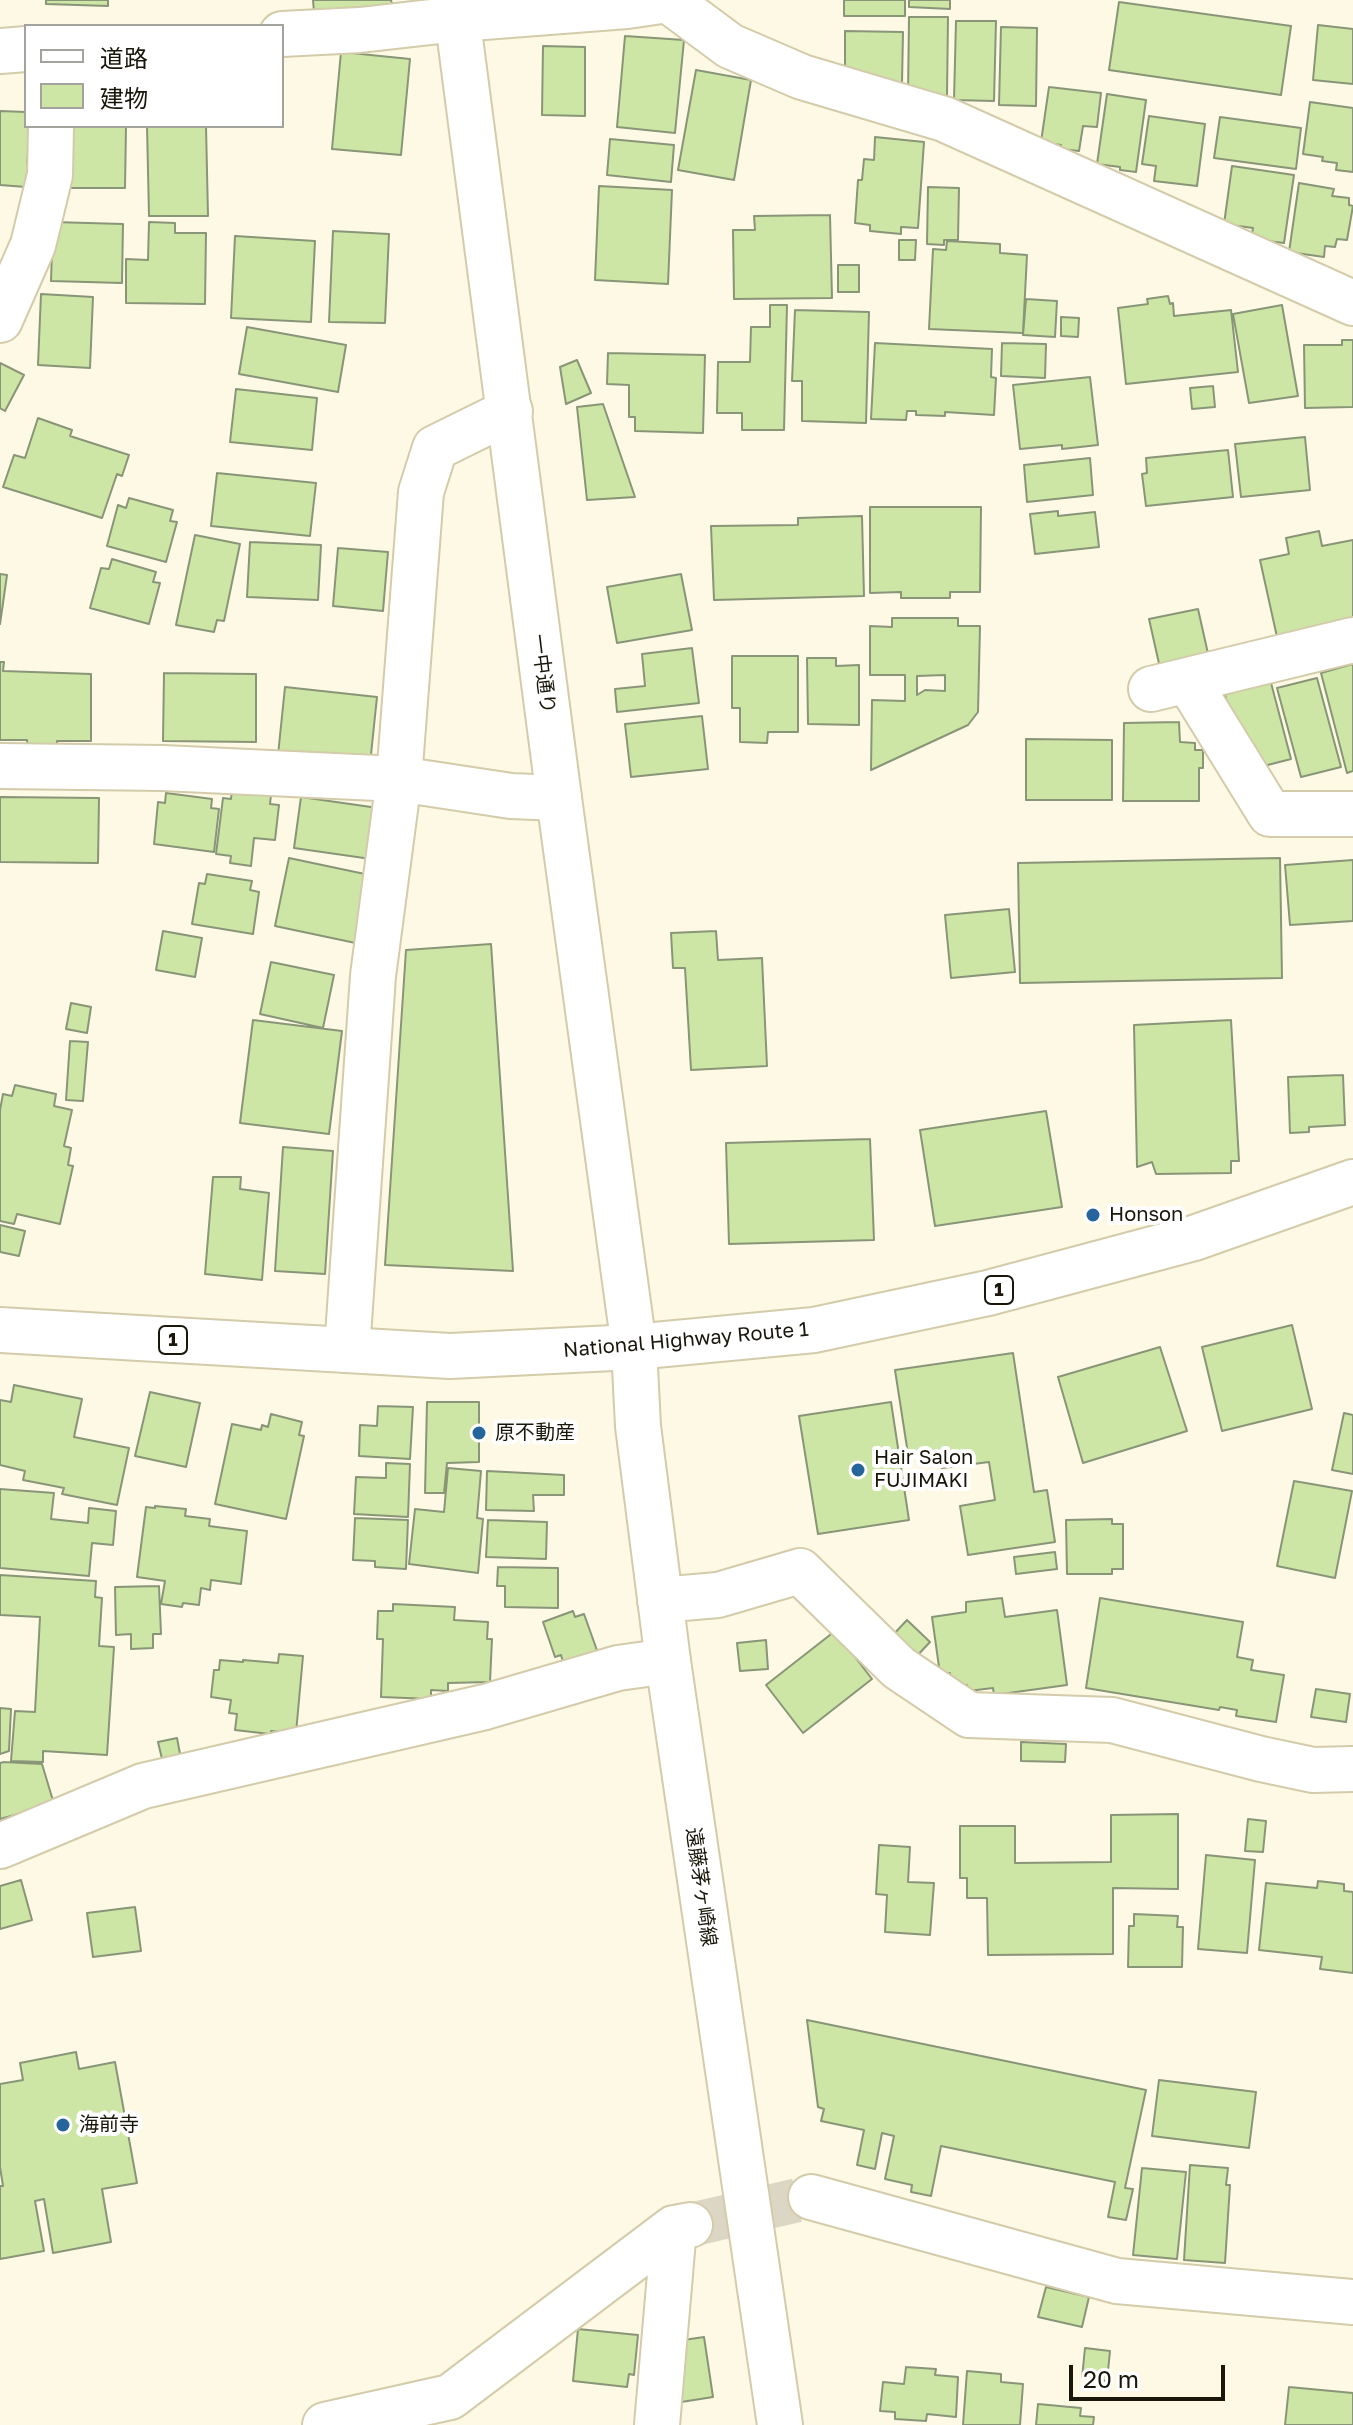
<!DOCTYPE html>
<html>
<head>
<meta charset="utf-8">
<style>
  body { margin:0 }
  #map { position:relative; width:1353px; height:2425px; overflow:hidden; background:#fef9e5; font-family:"Golos Text","Noto Sans JP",sans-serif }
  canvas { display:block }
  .legend { position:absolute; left:24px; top:24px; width:260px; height:104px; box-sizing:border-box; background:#fff; border:2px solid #a3a29d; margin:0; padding:10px 14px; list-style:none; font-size:24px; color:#19160a }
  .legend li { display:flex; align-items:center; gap:16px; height:40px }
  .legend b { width:40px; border:2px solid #a3a29d }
  .scale { position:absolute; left:1069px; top:2365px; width:156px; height:36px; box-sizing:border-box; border:4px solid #19160a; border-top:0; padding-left:10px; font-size:24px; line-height:28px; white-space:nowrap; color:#19160a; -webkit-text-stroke:6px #fff; paint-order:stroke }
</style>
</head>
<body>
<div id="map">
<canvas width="1353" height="2425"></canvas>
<ul class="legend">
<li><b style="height:10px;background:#fff"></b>道路</li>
<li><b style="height:22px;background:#cde6a6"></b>建物</li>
</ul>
<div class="scale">20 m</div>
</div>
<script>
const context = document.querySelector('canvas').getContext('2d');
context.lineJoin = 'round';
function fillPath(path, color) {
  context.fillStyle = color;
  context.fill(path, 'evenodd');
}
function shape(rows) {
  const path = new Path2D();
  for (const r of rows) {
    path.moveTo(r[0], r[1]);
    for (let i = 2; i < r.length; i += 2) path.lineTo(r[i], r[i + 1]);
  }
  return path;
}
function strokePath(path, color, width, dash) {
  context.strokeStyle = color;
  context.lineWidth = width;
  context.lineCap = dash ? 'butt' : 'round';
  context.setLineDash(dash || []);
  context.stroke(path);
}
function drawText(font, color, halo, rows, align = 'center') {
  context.font = font + ' "Golos Text","Noto Sans JP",sans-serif';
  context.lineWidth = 8;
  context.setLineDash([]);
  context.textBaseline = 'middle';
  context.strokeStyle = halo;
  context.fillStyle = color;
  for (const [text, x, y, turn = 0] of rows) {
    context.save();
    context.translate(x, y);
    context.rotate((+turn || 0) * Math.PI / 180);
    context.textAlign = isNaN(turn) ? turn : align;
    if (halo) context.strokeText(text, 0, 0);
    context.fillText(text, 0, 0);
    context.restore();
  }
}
const building = shape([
  [46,0,108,0,108,6,46,4,46,0],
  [313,0,391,0,392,4,314,12,313,0],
  [844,0,905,0,905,16,844,16,844,0],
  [909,0,950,0,950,9,909,7,909,0],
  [1119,2,1291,26,1281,95,1109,70,1119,2],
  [909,17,948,17,947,96,908,95,909,17],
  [956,21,996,21,994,101,954,100,956,21],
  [1318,25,1353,29,1353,84,1313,80,1318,25],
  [1001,27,1037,28,1036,106,999,105,1001,27],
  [845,31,903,32,902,83,874,83,845,77,845,31],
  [625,36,684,40,675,133,617,127,625,36],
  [543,46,585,47,585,116,542,115,543,46],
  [341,52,410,59,401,155,332,149,341,52],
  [696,70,751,80,734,180,678,170,696,70],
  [1049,87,1101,93,1097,127,1083,126,1079,151,1061,149,1061,145,1041,142,1049,87],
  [1107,94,1146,100,1136,172,1120,170,1120,167,1097,164,1107,94],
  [1310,102,1353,108,1353,172,1336,170,1337,163,1322,161,1323,157,1303,154,1310,102],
  [0,111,26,112,26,126,30,126,27,164,35,165,35,174,27,173,26,187,0,185,0,111],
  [1149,116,1205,124,1197,186,1154,181,1156,166,1142,164,1149,116],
  [1220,117,1301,128,1296,169,1214,158,1220,117],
  [67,126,126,126,125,188,66,188,67,126],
  [147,126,206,126,208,216,149,216,147,126],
  [875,137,924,142,918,228,901,227,901,234,870,231,870,225,855,223,858,180,862,180,864,159,874,160,875,137],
  [610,139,674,145,671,182,607,175,610,139],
  [1232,166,1294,175,1284,243,1251,239,1253,228,1224,224,1232,166],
  [1299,183,1334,189,1332,196,1349,198,1349,205,1353,206,1347,240,1337,239,1335,247,1325,246,1324,257,1289,252,1299,183],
  [599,186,672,190,668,284,595,280,599,186],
  [928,187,959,188,958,240,944,240,944,245,927,244,928,187],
  [830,215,832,298,734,299,733,230,755,230,754,216,830,215],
  [53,222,123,224,122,283,51,281,53,222],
  [149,222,175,223,175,233,206,233,205,304,126,303,126,259,148,260,149,222],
  [333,231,389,234,385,323,329,322,333,231],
  [235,236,315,241,311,322,231,318,235,236],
  [899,240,916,240,915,260,899,260,899,240],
  [947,241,1000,244,1000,253,1027,255,1023,333,929,329,933,249,946,250,947,241],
  [838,265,859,265,859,292,838,292,838,265],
  [41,294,93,297,90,368,38,365,41,294],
  [1168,296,1170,304,1173,303,1174,316,1231,310,1238,372,1126,384,1118,308,1148,304,1147,299,1168,296],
  [1026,299,1057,301,1055,337,1023,335,1026,299],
  [770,305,787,305,784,430,742,430,742,413,717,413,718,362,750,362,751,327,770,327,770,305],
  [1282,305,1298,396,1249,403,1233,314,1282,305],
  [795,310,869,312,866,423,802,421,802,381,792,381,795,310],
  [1061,317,1079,318,1078,337,1061,336,1061,317],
  [247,327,346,345,338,392,239,374,247,327],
  [1342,340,1353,340,1353,407,1305,408,1304,345,1342,345,1342,340],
  [875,343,992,349,991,377,996,378,994,415,945,412,945,416,916,415,916,411,907,411,906,420,871,419,875,343],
  [1002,343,1046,344,1045,378,1001,376,1002,343],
  [608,353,705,355,703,433,635,431,635,417,629,417,629,385,607,384,608,353],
  [577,360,591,393,566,404,560,367,577,360],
  [0,363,24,375,5,411,0,408,0,363],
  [1090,377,1098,445,1062,449,1062,445,1020,449,1013,385,1090,377],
  [1213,386,1215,407,1192,409,1190,388,1213,386],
  [236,389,317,398,312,450,230,442,236,389],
  [603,404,635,497,587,500,577,407,603,404],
  [38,418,72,430,70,436,129,455,122,476,117,474,102,518,3,487,14,455,25,458,38,418],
  [1305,437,1310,490,1241,497,1235,444,1305,437],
  [1228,450,1233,497,1146,506,1142,474,1147,473,1146,458,1228,450],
  [1090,458,1093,495,1027,502,1024,465,1090,458],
  [217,473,316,483,310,536,211,526,217,473],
  [129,498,173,510,170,521,177,522,166,562,107,546,118,505,126,508,129,498],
  [870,507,981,507,980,592,950,592,950,598,901,598,901,592,870,593,870,507],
  [1058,511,1058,516,1095,512,1099,547,1035,554,1030,514,1058,511],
  [862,516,864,596,714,600,711,526,798,525,798,518,862,516],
  [1319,531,1322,546,1353,540,1353,620,1277,637,1260,560,1289,554,1286,538,1319,531],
  [195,535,240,544,224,621,217,620,214,632,176,625,195,535],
  [250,542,321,545,318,600,247,597,250,542],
  [338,548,388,552,383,611,333,606,338,548],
  [112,559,156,572,153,582,160,583,149,624,90,608,101,568,109,569,112,559],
  [0,574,7,575,0,624,0,574],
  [681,574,692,630,617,643,607,587,681,574],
  [1198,609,1209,658,1160,668,1149,619,1198,609],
  [892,618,958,618,958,626,980,626,978,712,968,725,871,770,872,700,905,701,905,675,870,675,870,626,892,627,892,618],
  [945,675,945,691,925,690,917,695,917,676,945,675],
  [692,648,699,703,617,712,615,689,645,686,642,654,692,648],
  [732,656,798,656,798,732,768,732,767,743,740,742,740,708,732,708,732,656],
  [807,658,836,658,836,666,859,665,859,725,808,724,807,658],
  [0,662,4,662,3,671,91,674,91,741,57,741,57,752,28,751,27,740,0,740,0,662],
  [1353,664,1353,771,1347,773,1321,673,1353,664],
  [164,673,256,674,256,742,163,741,164,673],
  [1317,678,1341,767,1301,777,1277,688,1317,678],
  [1270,679,1291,759,1260,767,1255,746,1244,749,1234,730,1224,691,1270,679],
  [285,687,377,697,370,764,278,755,285,687],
  [702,716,708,769,631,777,625,724,702,716],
  [1179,722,1180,742,1195,743,1195,750,1203,750,1203,768,1199,768,1199,801,1123,801,1124,723,1179,722],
  [1026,739,1112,740,1112,800,1026,800,1026,739],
  [232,790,271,795,270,804,279,805,275,840,254,838,251,866,230,863,231,856,216,854,223,798,231,799,232,790],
  [166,793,212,799,211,808,219,809,214,852,154,844,158,802,165,803,166,793],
  [0,797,99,798,98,863,0,862,0,797],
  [301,797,385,809,378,860,294,848,301,797],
  [289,858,379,877,365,945,275,926,289,858],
  [1280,858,1282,978,1020,983,1018,863,1280,858],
  [1353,860,1353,921,1290,925,1285,865,1353,860],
  [207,874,252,881,250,890,259,892,253,934,192,924,199,883,205,884,207,874],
  [1009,909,1015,972,951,978,945,915,1009,909],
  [163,931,202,938,195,977,156,970,163,931],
  [716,931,718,960,762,958,767,1066,691,1070,685,968,673,968,671,933,716,931],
  [491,944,513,1271,385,1265,406,950,491,944],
  [271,962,334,975,323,1028,260,1014,271,962],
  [71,1003,91,1007,87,1033,66,1029,71,1003],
  [253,1020,342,1031,329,1134,240,1123,253,1020],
  [1231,1020,1239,1161,1231,1161,1231,1173,1156,1174,1152,1162,1137,1167,1134,1025,1231,1020],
  [70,1041,88,1042,83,1101,66,1100,70,1041],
  [1343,1075,1345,1125,1309,1127,1309,1132,1290,1133,1288,1077,1343,1075],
  [15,1085,56,1094,54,1106,72,1110,64,1146,71,1148,68,1165,73,1166,60,1224,17,1214,14,1224,0,1221,0,1110,3,1094,12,1096,15,1085],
  [1046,1111,1062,1207,935,1226,920,1130,1046,1111],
  [870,1139,874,1240,729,1244,726,1143,870,1139],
  [283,1147,333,1151,325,1274,275,1271,283,1147],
  [213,1177,241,1177,240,1189,269,1193,262,1280,205,1274,213,1177],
  [0,1225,25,1231,19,1256,0,1252,0,1225],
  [1292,1325,1312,1409,1222,1431,1202,1347,1292,1325],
  [1160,1347,1187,1431,1083,1463,1058,1377,1160,1347],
  [1013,1353,1034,1492,1047,1490,1055,1542,968,1555,960,1506,995,1500,989,1462,942,1468,939,1450,908,1454,895,1370,1013,1353],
  [14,1385,82,1399,74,1437,129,1448,117,1505,62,1494,64,1488,23,1480,25,1471,0,1465,0,1400,11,1402,14,1385],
  [150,1392,200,1403,186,1467,135,1456,150,1392],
  [427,1402,479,1402,479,1462,447,1463,444,1493,425,1493,427,1402],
  [891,1402,909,1520,818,1534,799,1416,891,1402],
  [378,1406,413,1407,410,1459,359,1456,360,1425,377,1426,378,1406],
  [1344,1413,1353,1415,1353,1474,1332,1470,1344,1413],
  [271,1414,302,1422,299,1435,304,1436,286,1519,215,1504,232,1424,261,1430,262,1425,268,1427,271,1414],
  [386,1463,410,1464,408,1517,354,1514,356,1477,386,1478,386,1463],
  [448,1468,481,1471,477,1518,483,1519,478,1573,409,1564,415,1509,444,1512,448,1468],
  [487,1471,564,1475,564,1495,533,1495,534,1511,486,1510,487,1471],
  [1294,1481,1352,1491,1335,1578,1277,1566,1294,1481],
  [0,1489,54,1493,51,1519,88,1523,89,1508,116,1511,113,1545,92,1543,89,1576,0,1568,0,1489],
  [155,1506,186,1509,185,1516,210,1519,209,1526,247,1531,241,1584,211,1580,210,1590,201,1588,199,1605,183,1603,182,1607,161,1604,165,1581,137,1577,146,1507,155,1508,155,1506],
  [355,1518,408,1520,406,1569,375,1567,375,1561,353,1560,355,1518],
  [1112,1519,1112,1524,1123,1524,1123,1569,1112,1569,1112,1574,1067,1574,1066,1520,1112,1519],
  [488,1520,547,1522,546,1559,486,1557,488,1520],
  [1055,1552,1057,1569,1016,1574,1014,1557,1055,1552],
  [498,1567,558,1568,558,1608,505,1607,505,1586,497,1586,498,1567],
  [0,1575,96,1581,95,1597,102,1598,99,1646,114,1647,107,1755,43,1751,43,1762,11,1761,15,1711,35,1712,40,1617,0,1615,0,1575],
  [159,1586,161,1634,153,1634,153,1648,131,1649,131,1634,116,1635,115,1587,159,1586],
  [1002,1598,1005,1617,1057,1610,1067,1685,994,1695,993,1688,968,1691,967,1685,959,1686,958,1680,951,1681,950,1673,940,1674,932,1617,966,1612,966,1602,1002,1598],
  [1100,1598,1243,1622,1237,1657,1253,1660,1251,1670,1284,1675,1276,1722,1236,1716,1237,1710,1220,1707,1219,1710,1086,1688,1100,1598],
  [393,1604,455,1607,454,1620,488,1622,487,1639,492,1639,490,1682,448,1683,448,1691,431,1690,431,1699,381,1697,383,1639,377,1639,378,1611,393,1611,393,1604],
  [573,1611,575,1617,584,1614,599,1656,565,1669,561,1655,555,1657,543,1622,573,1611],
  [907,1620,930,1642,915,1658,892,1636,907,1620],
  [835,1631,872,1679,803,1733,766,1685,835,1631],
  [766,1640,768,1669,740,1671,737,1643,766,1640],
  [279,1654,303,1656,296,1733,271,1731,270,1734,235,1730,237,1714,229,1713,231,1700,211,1697,214,1670,219,1670,220,1660,243,1662,243,1660,278,1663,279,1654],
  [1316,1689,1350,1694,1346,1722,1311,1717,1316,1689],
  [0,1708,11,1709,9,1751,0,1754,0,1708],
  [177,1738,181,1759,163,1763,158,1742,177,1738],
  [1021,1742,1066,1744,1065,1762,1021,1761,1021,1742],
  [4,1762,42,1764,54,1804,0,1819,0,1763,4,1762],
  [1178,1814,1178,1889,1113,1888,1113,1954,988,1955,987,1898,967,1898,967,1878,960,1878,960,1826,1015,1826,1015,1863,1111,1862,1111,1815,1178,1814],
  [1248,1819,1266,1821,1263,1852,1245,1851,1248,1819],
  [879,1845,910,1847,908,1882,934,1883,930,1935,885,1932,887,1895,876,1894,879,1845],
  [1206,1855,1255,1860,1247,1953,1198,1949,1206,1855],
  [21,1880,32,1920,0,1929,0,1886,21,1880],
  [1318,1881,1344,1884,1344,1891,1353,1892,1353,1973,1320,1969,1322,1957,1259,1950,1266,1883,1317,1888,1318,1881],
  [135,1907,141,1951,93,1957,87,1913,135,1907],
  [1134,1914,1178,1916,1177,1927,1183,1927,1182,1967,1128,1967,1129,1926,1134,1926,1134,1914],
  [807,2020,1146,2090,1125,2188,1133,2189,1126,2220,1108,2217,1115,2182,941,2146,931,2196,911,2192,912,2185,885,2179,894,2136,882,2133,875,2169,857,2165,864,2130,821,2121,824,2109,818,2107,807,2020],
  [76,2052,79,2069,115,2062,137,2183,102,2189,111,2242,53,2253,44,2199,35,2201,44,2251,0,2259,0,2186,3,2186,0,2167,0,2084,23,2080,20,2063,76,2052],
  [1159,2080,1256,2092,1249,2148,1152,2136,1159,2080],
  [1190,2165,1228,2168,1226,2185,1230,2185,1225,2263,1184,2260,1190,2165],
  [1142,2168,1186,2172,1177,2259,1133,2255,1142,2168],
  [1046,2287,1089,2297,1082,2327,1038,2317,1046,2287],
  [578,2329,638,2335,634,2375,629,2374,627,2387,573,2381,578,2329],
  [704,2337,713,2397,675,2403,677,2341,704,2337],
  [1085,2348,1110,2351,1107,2381,1082,2378,1085,2348],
  [906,2367,936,2369,935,2375,958,2377,956,2417,927,2414,926,2421,895,2419,895,2412,880,2411,883,2382,904,2384,906,2367],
  [967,2371,1001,2374,1001,2382,1023,2384,1020,2425,963,2425,967,2371],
  [1289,2387,1353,2393,1353,2425,1285,2425,1289,2387],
  [1038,2404,1081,2408,1080,2416,1094,2417,1093,2425,1036,2425,1038,2404]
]);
fillPath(building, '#cde6a6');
strokePath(building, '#899577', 2);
strokePath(shape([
  [690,2225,811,2197]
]), '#dcd7c4', 44, [44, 22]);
const minor = shape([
  [668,0,730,46,802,77,944,119,1353,303],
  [282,34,360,30,458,19,627,6,668,0],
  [0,51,26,49],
  [0,320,33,245,50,175,51,126],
  [1188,681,1270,814,1353,814],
  [1151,689,1353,640],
  [0,766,163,768,399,779,511,796,559,798],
  [347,1350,373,976,399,779,421,492,435,448,510,411],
  [660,1600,718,1595,800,1571,899,1668,969,1715,1112,1720,1261,1759,1313,1770,1353,1769],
  [0,1846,143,1786,485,1707,618,1668,668,1661],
  [811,2197,1117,2281,1353,2302],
  [325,2425,450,2397,674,2228,690,2225],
  [657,2425,674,2228]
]);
const tertiary = shape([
  [455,0,559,798,634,1347]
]);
const secondary = shape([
  [634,1347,638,1426,668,1661,780,2425]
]);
const trunk = shape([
  [0,1330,450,1356,634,1347,814,1330,988,1293,1194,1238,1353,1182]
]);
strokePath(minor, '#d3cba9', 48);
strokePath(tertiary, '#d3cba9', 48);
strokePath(secondary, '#d3cba9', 48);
strokePath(trunk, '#d3cba9', 48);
strokePath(minor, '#fff', 44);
strokePath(tertiary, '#fff', 44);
strokePath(secondary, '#fff', 44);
strokePath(trunk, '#fff', 44);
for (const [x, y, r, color] of [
  [1093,1215,8,"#25659b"],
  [479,1433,8,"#25659b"],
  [858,1470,8,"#25659b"],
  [63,2125,8,"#25659b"]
]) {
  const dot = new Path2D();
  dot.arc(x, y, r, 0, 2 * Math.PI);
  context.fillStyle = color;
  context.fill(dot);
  strokePath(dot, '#fff', 3);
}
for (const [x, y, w] of [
  [999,1290,28],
  [173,1340,28]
]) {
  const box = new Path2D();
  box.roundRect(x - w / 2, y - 14, w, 28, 6);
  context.fillStyle = '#fff';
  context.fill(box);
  strokePath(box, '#19160a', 2);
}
drawText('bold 18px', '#19160a', null, [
  ["1",999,1290],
  ["1",173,1340]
]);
drawText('20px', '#19160a', '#fff', [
  ["一中通り",543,674,83],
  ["National Highway Route 1",686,1340,-5],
  ["遠藤茅ヶ崎線",701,1887,82]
]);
drawText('20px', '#19160a', '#fff', [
  ["Honson",1109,1215],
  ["原不動産",495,1433],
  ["Hair Salon",874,1458],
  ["FUJIMAKI",874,1481],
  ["海前寺",79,2125]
], 'left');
</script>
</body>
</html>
